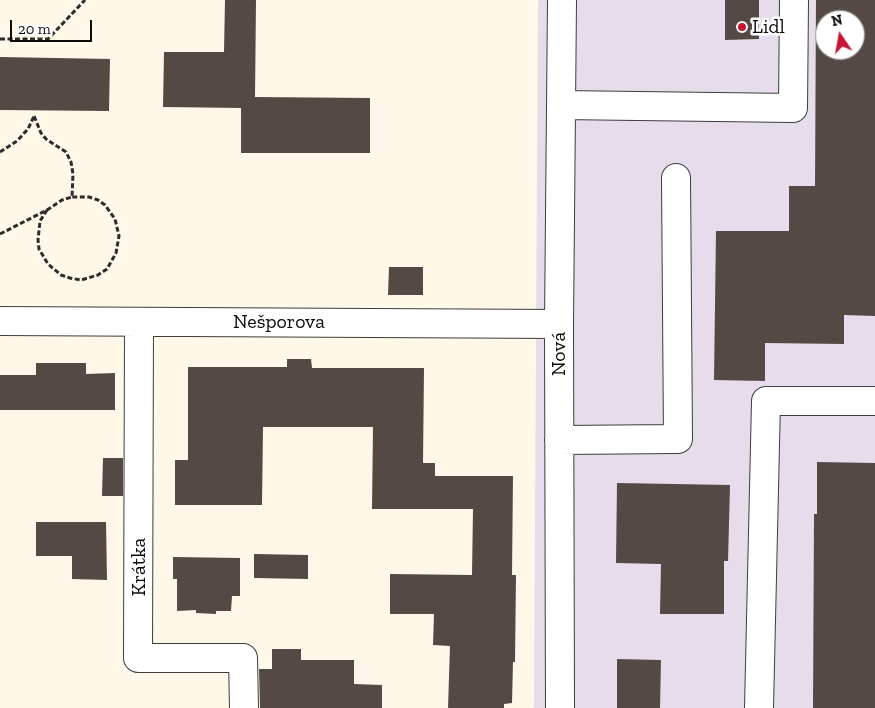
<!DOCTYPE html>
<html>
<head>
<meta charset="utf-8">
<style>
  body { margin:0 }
  #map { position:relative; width:875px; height:708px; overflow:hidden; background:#fff7e7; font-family:"Zilla Slab",serif }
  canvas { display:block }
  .north { position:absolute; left:815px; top:10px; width:50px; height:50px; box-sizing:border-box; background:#fff; border:1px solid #9d9d9d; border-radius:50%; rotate:348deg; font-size:14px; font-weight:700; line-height:20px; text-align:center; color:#0a0a0a }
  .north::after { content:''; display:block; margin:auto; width:18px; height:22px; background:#c61634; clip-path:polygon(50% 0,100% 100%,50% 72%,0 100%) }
  .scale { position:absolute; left:10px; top:20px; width:82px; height:22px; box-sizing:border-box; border:2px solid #0a0a0a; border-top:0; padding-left:6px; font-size:15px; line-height:18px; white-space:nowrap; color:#0a0a0a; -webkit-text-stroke:4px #fff; paint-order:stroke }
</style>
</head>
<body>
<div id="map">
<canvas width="875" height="708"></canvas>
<div class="north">N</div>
<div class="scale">20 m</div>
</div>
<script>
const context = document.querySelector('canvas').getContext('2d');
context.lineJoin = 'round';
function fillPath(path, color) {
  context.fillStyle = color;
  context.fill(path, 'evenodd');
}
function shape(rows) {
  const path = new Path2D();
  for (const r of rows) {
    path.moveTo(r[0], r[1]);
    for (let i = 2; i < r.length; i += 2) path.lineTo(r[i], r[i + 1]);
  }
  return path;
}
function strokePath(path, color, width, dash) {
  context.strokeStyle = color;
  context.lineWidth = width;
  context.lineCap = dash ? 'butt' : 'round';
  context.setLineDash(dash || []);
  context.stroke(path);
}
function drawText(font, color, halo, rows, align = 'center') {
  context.font = font + ' "Zilla Slab",serif';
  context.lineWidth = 5;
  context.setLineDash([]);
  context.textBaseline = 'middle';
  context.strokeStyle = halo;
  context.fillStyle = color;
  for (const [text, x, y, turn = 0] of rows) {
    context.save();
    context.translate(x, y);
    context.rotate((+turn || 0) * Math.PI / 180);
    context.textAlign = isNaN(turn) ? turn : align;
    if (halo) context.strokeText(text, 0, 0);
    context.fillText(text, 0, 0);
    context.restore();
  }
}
fillPath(shape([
  [538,0,875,0,875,708,534,708],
  [825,20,855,20,855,50,825,50]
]), '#e7dceb');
fillPath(shape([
  [225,0,256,0,255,97,370,98,370,153,241,153,241,108,163,107,164,52,224,52],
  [725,0,759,0,759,39,725,40],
  [816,0,875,0,875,316,844,315,844,344,765,343,765,381,714,380,716,231,789,231,789,186,815,186],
  [825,20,855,20,855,50,825,50],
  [0,57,110,59,109,111,0,110],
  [389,267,423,267,423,295,388,295],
  [287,359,311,359,312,368,424,368,423,463,435,463,435,476,513,476,512,575,516,575,515,662,513,662,512,703,504,704,504,708,448,708,450,646,433,645,434,614,390,614,390,574,472,575,473,509,372,509,373,427,263,427,262,505,175,505,175,460,188,460,188,367,287,367],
  [36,363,86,363,86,374,115,373,115,410,0,410,0,375,36,375],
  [103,458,123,458,123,496,102,496],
  [817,462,875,463,875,708,813,708,814,514,817,514],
  [617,483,730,485,728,561,724,561,724,614,660,614,661,564,616,563],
  [36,522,106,522,107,580,72,579,72,556,36,556],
  [254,554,308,555,308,579,254,578],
  [173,557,240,558,240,596,232,596,231,611,216,611,216,614,196,613,196,610,177,611,177,579,173,579],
  [272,649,301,649,301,660,354,660,354,684,382,685,382,708,260,708,259,669,272,669],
  [617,659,661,660,660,708,617,708]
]), '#544945');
const minor = shape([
  [561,105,793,108,794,0],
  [0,321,559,324],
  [139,322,138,658,243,658,244,708],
  [559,440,678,439,676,178],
  [560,708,559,324,562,0],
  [759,708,766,401,875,401]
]);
strokePath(minor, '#3d3d3d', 30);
strokePath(shape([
  [0,39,48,39,85,0],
  [0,152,17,141,28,129,34,116],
  [47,210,40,221,38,240,39,249,48,264,61,275,70,278,81,280,98,275,107,269,116,253,119,236,115,219,105,205,98,200,89,197,72,197],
  [0,234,47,210,62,200,72,197,73,174,71,162,66,152,46,139,41,133,34,116]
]), '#2c2c2c', 3, [5, 2.5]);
strokePath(minor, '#fff', 28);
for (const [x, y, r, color] of [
  [742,27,5,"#c61634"]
]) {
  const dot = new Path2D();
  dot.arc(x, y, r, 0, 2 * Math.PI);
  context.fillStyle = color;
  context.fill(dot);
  strokePath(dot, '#fff', 2);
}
drawText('20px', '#0a0a0a', '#fff', [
  ["Lidl",752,27]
], 'left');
drawText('20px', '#0a0a0a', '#fff', [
  ["Nešporova",279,322],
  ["Nová",559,354,-90],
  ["Krátka",139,567,-90]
]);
</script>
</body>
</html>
